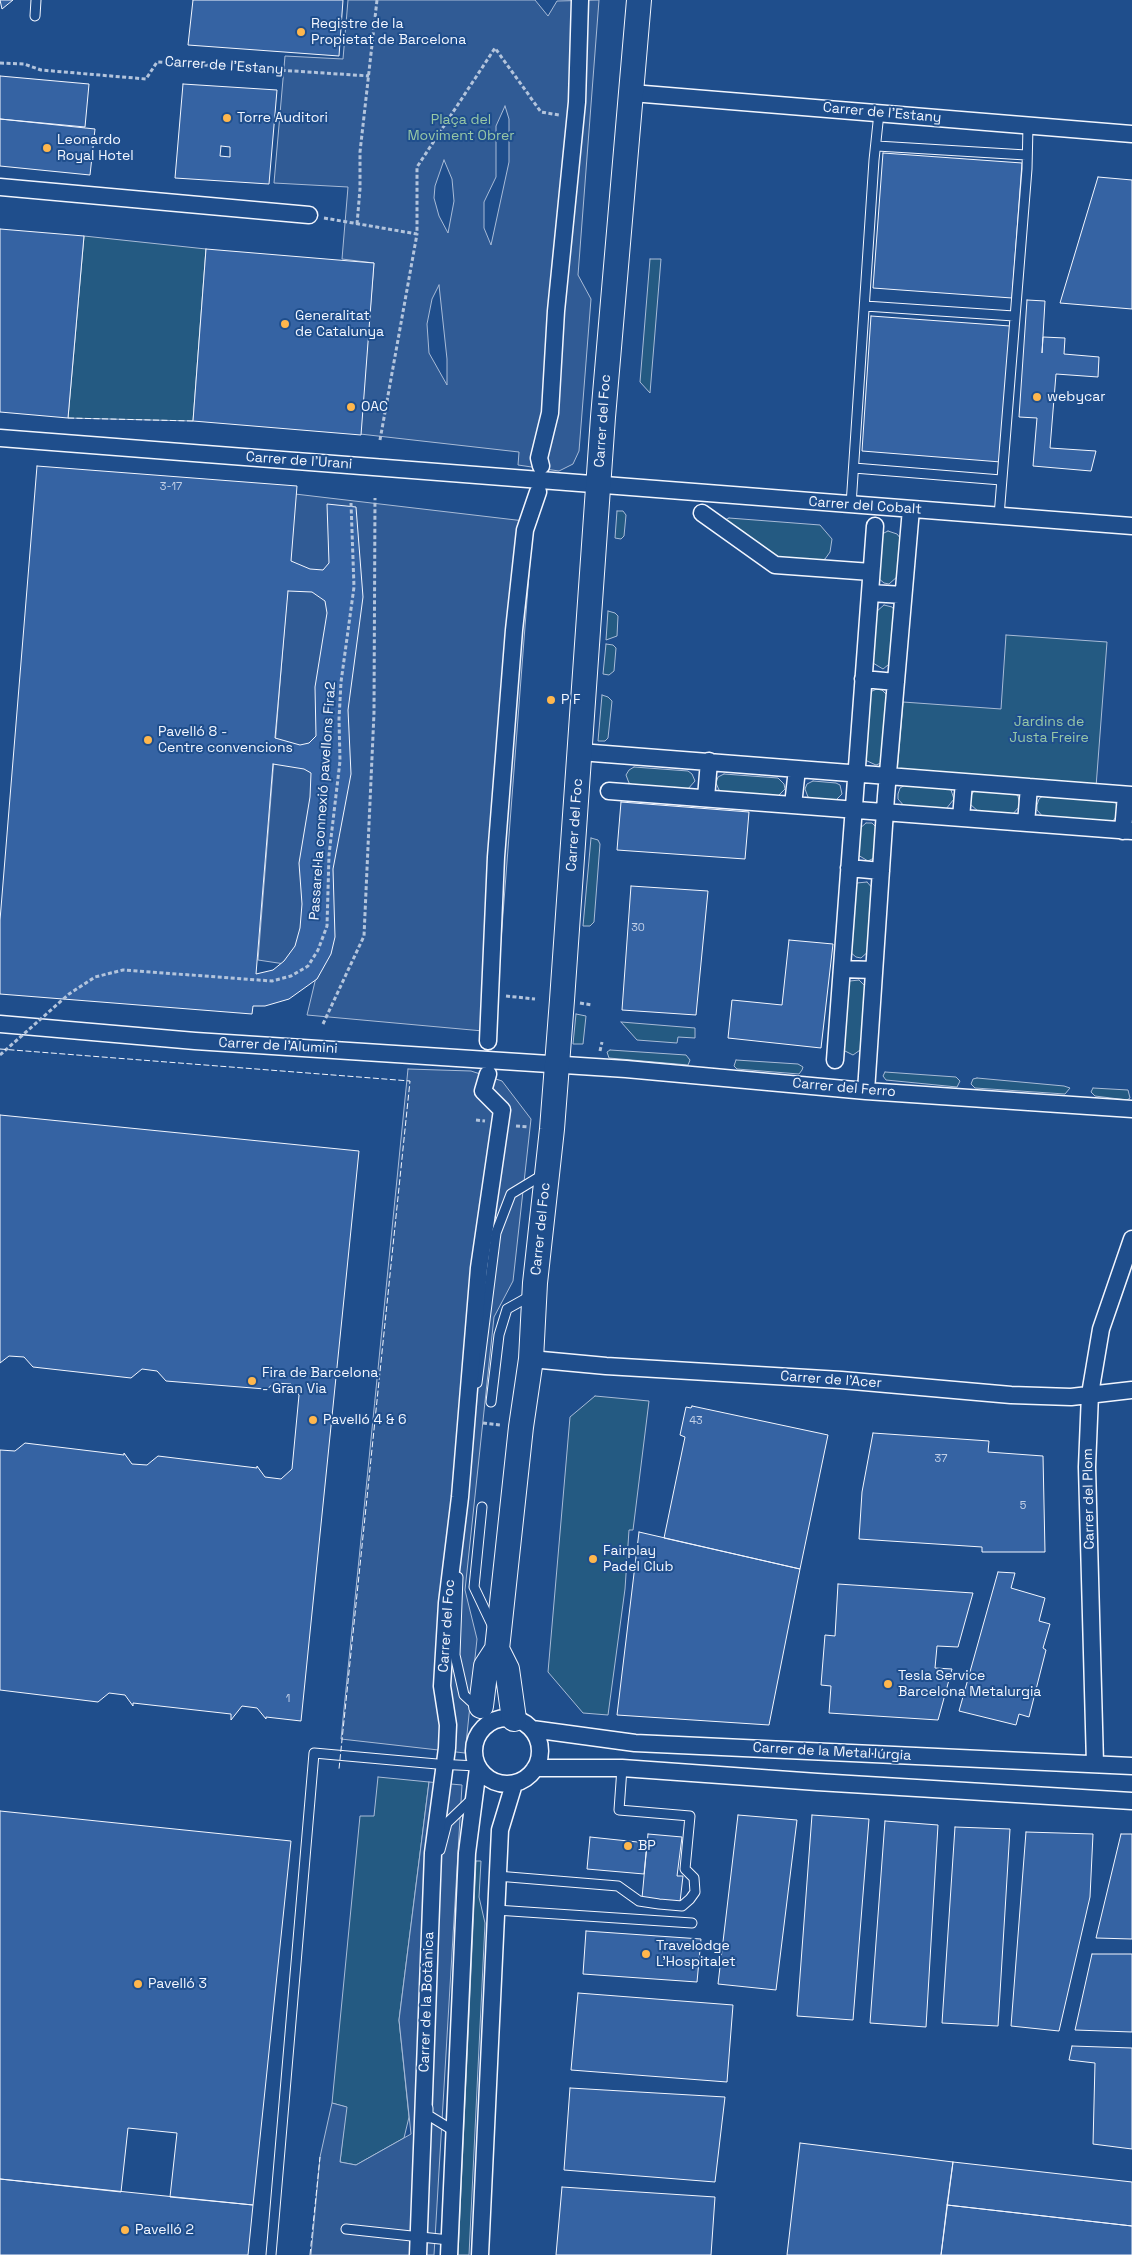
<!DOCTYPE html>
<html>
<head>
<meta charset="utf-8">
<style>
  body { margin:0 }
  canvas { display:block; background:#1f4e8c }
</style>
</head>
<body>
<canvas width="1132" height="2255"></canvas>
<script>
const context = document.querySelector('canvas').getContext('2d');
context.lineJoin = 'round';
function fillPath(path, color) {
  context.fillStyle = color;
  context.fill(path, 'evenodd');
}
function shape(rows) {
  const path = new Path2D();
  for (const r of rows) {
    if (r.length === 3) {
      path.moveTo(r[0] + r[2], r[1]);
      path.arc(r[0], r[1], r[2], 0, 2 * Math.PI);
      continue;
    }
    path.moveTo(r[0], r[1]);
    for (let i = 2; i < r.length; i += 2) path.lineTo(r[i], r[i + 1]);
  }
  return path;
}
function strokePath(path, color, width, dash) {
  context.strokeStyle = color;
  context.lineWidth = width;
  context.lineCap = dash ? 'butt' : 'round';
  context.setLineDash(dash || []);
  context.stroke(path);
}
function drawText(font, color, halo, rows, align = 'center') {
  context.font = font + ' "Space Grotesk",sans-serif';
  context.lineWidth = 4;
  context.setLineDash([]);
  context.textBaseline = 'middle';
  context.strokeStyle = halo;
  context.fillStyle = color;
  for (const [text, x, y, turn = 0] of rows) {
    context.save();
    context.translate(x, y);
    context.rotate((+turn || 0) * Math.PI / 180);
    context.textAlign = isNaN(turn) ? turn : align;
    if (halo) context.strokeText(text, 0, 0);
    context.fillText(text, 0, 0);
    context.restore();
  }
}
const green = shape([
  [84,236,206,249,193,421,68,418,84,236],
  [650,259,661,259,650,393,640,382,650,259],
  [617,511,623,511,626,515,624,536,621,539,615,538,617,511],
  [729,518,820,525,832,539,830,552,825,559,815,563,781,560,725,520,729,518],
  [888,531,897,534,901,539,898,576,889,584,884,583,878,578,882,534,888,531],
  [884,605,892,607,896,612,893,661,883,669,873,663,872,658,876,612,884,605],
  [608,611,615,613,618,616,617,636,606,640,608,611],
  [1006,635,1107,642,1096,787,897,772,903,702,1001,709,1006,635],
  [606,644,613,645,616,648,614,671,609,675,603,674,606,644],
  [877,689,882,690,890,698,881,763,876,765,865,760,868,696,872,691,877,689],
  [602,695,608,697,612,701,608,738,605,741,598,741,602,695],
  [634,767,688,771,692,774,695,781,687,790,633,785,629,783,626,775,629,770,634,767],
  [724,774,778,778,784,784,785,789,777,797,723,793,719,790,716,783,718,777,724,774],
  [813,781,836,783,840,785,842,794,835,801,812,799,808,797,805,789,807,784,813,781],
  [907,784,946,786,951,790,954,799,946,809,905,807,898,799,898,794,900,788,907,784],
  [980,789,1013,792,1018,796,1020,806,1011,816,979,812,970,804,970,798,973,792,980,789],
  [1045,794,1111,800,1117,804,1119,814,1110,824,1044,818,1037,810,1037,805,1039,799,1045,794],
  [866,823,872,823,879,830,874,858,868,861,858,855,858,830,866,823],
  [591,838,598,840,600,844,594,922,590,926,583,926,591,838],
  [867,882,874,890,870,950,861,958,856,957,850,952,853,889,857,883,867,882],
  [859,980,867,988,863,1048,853,1055,843,1050,846,986,850,981,859,980],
  [576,1014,586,1016,583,1044,573,1044,576,1014],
  [621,1022,695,1028,695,1038,678,1037,677,1043,637,1040,621,1022],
  [610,1050,686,1055,690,1060,688,1065,609,1058,607,1052,610,1050],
  [736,1060,798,1064,803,1067,802,1070,799,1074,737,1069,734,1066,736,1060],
  [885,1072,956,1077,960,1081,957,1087,886,1080,883,1076,885,1072],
  [977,1078,1064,1086,1070,1088,1065,1094,975,1088,971,1084,973,1079,977,1078],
  [1093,1088,1128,1090,1130,1098,1127,1100,1095,1096,1091,1092,1093,1088],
  [595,1396,649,1401,633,1530,629,1530,625,1589,608,1715,583,1713,548,1672,570,1417,595,1396],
  [378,1777,429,1782,399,2020,409,2117,404,2138,356,2165,340,2162,346,2107,332,2103,360,1816,374,1816,378,1777],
  [476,1861,481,1861,479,1897,485,1923,469,2255,458,2255,476,1861]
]);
fillPath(green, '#245a82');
strokePath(green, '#a8bbd7', 1);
const parking = shape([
  [348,0,535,0,548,16,557,1,599,0,578,275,591,299,579,451,573,464,559,471,518,465,519,452,360,434,374,263,342,259,348,187,274,183,285,56,343,59,348,0],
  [505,106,509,119,509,162,491,245,484,228,484,202,496,177,496,126,505,106],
  [444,160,452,179,454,201,448,233,439,216,434,198,435,186,444,160],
  [439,285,447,359,447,385,429,353,427,324,432,299,439,285],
  [295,494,533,522,494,1032,307,1015,318,969,258,960,295,494],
  [408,1069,471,1071,502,1081,531,1119,513,1281,494,1317,465,1590,477,1639,465,1753,341,1739,408,1069],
  [429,1782,462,1785,434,2255,311,2255,320,2157,332,2103,347,2107,340,2162,356,2165,411,2134,399,2020,429,1782]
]);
fillPath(parking, '#305b95');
strokePath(parking, '#a8bbd7', 1);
const building = shape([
  [0,0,13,0,2,9,0,0],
  [193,0,343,0,339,56,188,45,193,0],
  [0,76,89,84,85,127,0,119,0,76],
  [183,84,277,90,269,184,175,178,183,84],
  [221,146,230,147,230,157,220,156,221,146],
  [0,119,95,129,90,175,0,166,0,119],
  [883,153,1022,163,1012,298,873,288,883,153],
  [1098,177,1132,180,1132,309,1060,303,1098,177],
  [0,229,84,236,68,418,0,412,0,229],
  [206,249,374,263,361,435,193,421,206,249],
  [1027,300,1045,301,1042,353,1043,337,1065,338,1064,354,1099,357,1098,377,1056,374,1050,448,1096,451,1091,471,1033,466,1037,418,1019,417,1027,300],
  [871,316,1010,326,1001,462,862,451,871,316],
  [37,466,297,486,291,561,310,569,323,570,329,563,327,504,356,507,363,597,348,710,351,774,333,869,335,937,331,954,317,979,289,999,265,1006,253,1006,252,1014,0,994,0,920,37,466],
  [288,591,312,592,325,601,327,613,315,687,316,736,309,743,300,745,275,738,288,591],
  [273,764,304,769,311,773,310,797,299,863,302,904,300,928,295,946,284,961,273,970,256,974,273,764],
  [621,802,749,812,745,859,617,850,621,802],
  [631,886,708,891,696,1015,622,1010,631,886],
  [789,940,833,944,821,1048,728,1038,732,1000,782,1005,789,940],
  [0,1115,359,1151,301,1721,266,1717,266,1719,257,1708,242,1706,231,1720,231,1714,133,1703,133,1706,125,1695,109,1693,98,1702,0,1690,0,1450,15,1451,25,1443,124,1455,124,1453,132,1464,147,1465,158,1456,257,1468,257,1466,265,1477,281,1479,292,1469,299,1395,291,1384,274,1383,265,1391,265,1389,166,1381,157,1371,142,1369,131,1378,33,1367,24,1357,9,1356,0,1363,0,1115],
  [692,1406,828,1435,800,1569,664,1538,685,1437,680,1435,686,1407,691,1408,692,1406],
  [873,1433,989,1441,988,1452,1043,1456,1045,1552,982,1552,982,1547,859,1539,862,1492,873,1433],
  [639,1532,800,1569,769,1725,617,1715,639,1532],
  [998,1572,1015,1573,1011,1588,1045,1598,1039,1621,1050,1624,1043,1648,1046,1650,1029,1717,1019,1714,1016,1725,959,1711,998,1572],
  [838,1584,973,1593,958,1647,937,1646,935,1668,952,1669,938,1720,829,1713,831,1686,821,1685,825,1635,835,1636,838,1584],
  [0,1811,291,1841,253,2205,170,2197,177,2133,128,2128,121,2192,0,2179,0,1811],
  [738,1815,797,1820,776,1990,718,1984,738,1815],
  [812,1815,869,1819,853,2020,797,2016,812,1815],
  [885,1821,938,1825,926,2027,870,2023,885,1821],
  [955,1827,1010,1829,998,2026,942,2023,955,1827],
  [1026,1832,1093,1834,1090,1897,1059,2031,1011,2026,1026,1832],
  [648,1834,682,1837,677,1876,683,1876,680,1902,642,1898,648,1834],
  [1121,1834,1132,1834,1132,1939,1096,1938,1121,1834],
  [590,1837,647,1843,644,1874,587,1869,590,1837],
  [586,1931,701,1939,697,1982,583,1974,586,1931],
  [1092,1954,1132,1954,1132,2032,1075,2030,1092,1954],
  [578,1993,733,2005,727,2082,571,2070,578,1993],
  [1072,2046,1132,2048,1132,2149,1093,2144,1095,2063,1069,2060,1072,2046],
  [570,2088,725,2097,715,2182,564,2170,570,2088],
  [800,2143,953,2162,941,2255,787,2255,800,2143],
  [953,2162,1132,2182,1132,2226,947,2205,953,2162],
  [0,2179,253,2205,248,2255,0,2255,0,2179],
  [562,2187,715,2197,711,2255,556,2255,562,2187],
  [947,2205,1132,2226,1132,2255,941,2255,947,2205]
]);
fillPath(building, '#3563a3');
strokePath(building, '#f2f6ff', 1);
const lane = shape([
  [35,16,36,0],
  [877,146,1026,155],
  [865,306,1014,316],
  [854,468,1001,480],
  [851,505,874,160,879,113],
  [999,516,1027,169,1028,126],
  [477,1383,496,1233,511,1194,544,1174],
  [491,1402,499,1335,507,1309,532,1295],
  [482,1507,474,1587,493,1627],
  [458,1577,455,1655,464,1695,477,1707],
  [440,1850,447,1823,473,1798],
  [497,1876,618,1886,639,1901,659,1904,682,1906,690,1899,695,1892,694,1878,685,1869,690,1816,619,1810,622,1768],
  [496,1910,692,1923],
  [428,2108,428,2115,454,2131],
  [346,2229,449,2240],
  [271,2255,314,1753,437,1764,477,1766]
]);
const street = shape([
  [632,93,1132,134],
  [0,187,309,215],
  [0,438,1132,526],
  [541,466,539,458,550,413,556,311,577,102,580,0],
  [702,513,775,565,871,572],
  [870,593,903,595],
  [863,679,896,682],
  [580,752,1132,795],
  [609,791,1132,831],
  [706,798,709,761],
  [793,805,797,769],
  [961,818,964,782],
  [1026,823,1029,787],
  [1123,831,1126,795],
  [849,868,881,871],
  [842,969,874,970],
  [0,1024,195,1041,626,1069,866,1091,1132,1109],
  [488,1041,496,857,514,630,525,530,538,492],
  [835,1060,875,526],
  [866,1091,886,796,911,509],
  [531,1359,606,1366,841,1380,1011,1395,1071,1397,1132,1390],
  [507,1751,33],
  [532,1729,635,1743,1132,1766],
  [1095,1764,1087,1467,1090,1394,1101,1329,1132,1239],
  [535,1768,622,1768,817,1782,1132,1801],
  [418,2255,433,1853,447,1748,448,1725,442,1686,447,1603,460,1497,479,1268,502,1110,483,1091,488,1074],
  [449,2255,467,1853,478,1768],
  [480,2255,500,1830,514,1784]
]);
const secondary = shape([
  [497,1649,507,1669,514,1719],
  [481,1706,486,1666,497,1649,521,1427,531,1359,535,1283,552,1129,562,1000,603,417,639,0]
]);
strokePath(lane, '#f2f6ff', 11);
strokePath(street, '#f2f6ff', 19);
strokePath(secondary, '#f2f6ff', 26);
strokePath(shape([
  [0,63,24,64,41,70,146,79,157,62,369,76],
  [324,218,417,234,417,167,495,48,541,112,559,115],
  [357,224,360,189,360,152,377,0],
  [380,440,417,234],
  [506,996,535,999],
  [580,1003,592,1005],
  [323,1024,364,936,374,713,375,498],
  [600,1051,602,1042],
  [476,1120,485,1121],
  [516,1126,529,1127],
  [483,1423,500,1425]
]), '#b3c4dc', 3, [4, 2.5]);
strokePath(lane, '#1f4e8c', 9);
strokePath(street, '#1f4e8c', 16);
strokePath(secondary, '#1f4e8c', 24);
strokePath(shape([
  [0,1055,69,994,95,977,123,970,272,981,291,976,308,966,318,950,327,926,329,855,340,761,339,719,341,682,354,587,351,503]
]), '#b3c4dc', 3, [4, 2.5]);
strokePath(shape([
  [68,418,193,421],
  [0,1049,410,1081,339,1769],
  [310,2255,320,2157]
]), '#f2f6ff', 1, [6, 2.5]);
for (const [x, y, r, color] of [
  [301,32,5,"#ffb74d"],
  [227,118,5,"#ffb74d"],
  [47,148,5,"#ffb74d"],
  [285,324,5,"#ffb74d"],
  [1037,397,5,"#ffb74d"],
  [351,407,5,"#ffb74d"],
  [551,700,5,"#ffb74d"],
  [148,740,5,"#ffb74d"],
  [252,1381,5,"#ffb74d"],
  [313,1420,5,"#ffb74d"],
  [593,1559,5,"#ffb74d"],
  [888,1684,5,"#ffb74d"],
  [628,1846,5,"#ffb74d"],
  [646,1954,5,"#ffb74d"],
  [138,1984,5,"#ffb74d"],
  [125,2230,5,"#ffb74d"]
]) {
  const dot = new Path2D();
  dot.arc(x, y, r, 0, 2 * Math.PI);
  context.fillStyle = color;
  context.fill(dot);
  strokePath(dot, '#1f4e8c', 2);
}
drawText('11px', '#c3d1e8', null, [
  ["3-17",171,487],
  ["30",638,928],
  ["43",696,1421],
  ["37",941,1459],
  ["5",1023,1506],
  ["1",288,1699]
]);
drawText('14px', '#f2f6ff', '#1f4e8c', [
  ["Registre de la",311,24],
  ["Propietat de Barcelona",311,40],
  ["Torre Auditori",237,118],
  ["Leonardo",57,140],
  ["Royal Hotel",57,156],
  ["Generalitat",295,316],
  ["de Catalunya",295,332],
  ["webycar",1047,397],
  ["OAC",361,407],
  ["P F",561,700],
  ["Pavelló 8 -",158,732],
  ["Centre convencions",158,748],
  ["Fira de Barcelona",262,1373],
  ["- Gran Via",262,1389],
  ["Pavelló 4 & 6",323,1420],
  ["Fairplay",603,1551],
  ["Padel Club",603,1567],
  ["Tesla Service",898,1676],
  ["Barcelona Metalurgia",898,1692],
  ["BP",638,1846],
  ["Travelodge",656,1946],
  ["L'Hospitalet",656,1962],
  ["Pavelló 3",148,1984],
  ["Pavelló 2",135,2230]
], 'left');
drawText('14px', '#f2f6ff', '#1f4e8c', [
  ["Carrer de l'Estany",224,66,4],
  ["Carrer de l'Estany",882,113,5],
  ["Carrer del Foc",603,421,-86],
  ["Carrer de l'Urani",299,461,4],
  ["Carrer del Cobalt",865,506,4],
  ["Passarel·la connexió pavellons Fira2",323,801,-86],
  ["Carrer del Foc",575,825,-86],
  ["Carrer de l'Alumini",278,1046,3],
  ["Carrer del Ferro",844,1088,5],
  ["Carrer del Foc",541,1229,-84],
  ["Carrer de l'Acer",831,1380,4],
  ["Carrer del Plom",1089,1499,-91],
  ["Carrer del Foc",447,1626,-86],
  ["Carrer de la Metal·lúrgia",832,1752,3],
  ["Carrer de la Botànica",427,2002,-88]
]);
drawText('14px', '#97c8a6', '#1f4e8c', [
  ["Plaça del",461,120],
  ["Moviment Obrer",461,136],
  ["Jardins de",1049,722],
  ["Justa Freire",1049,738]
]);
</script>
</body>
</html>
